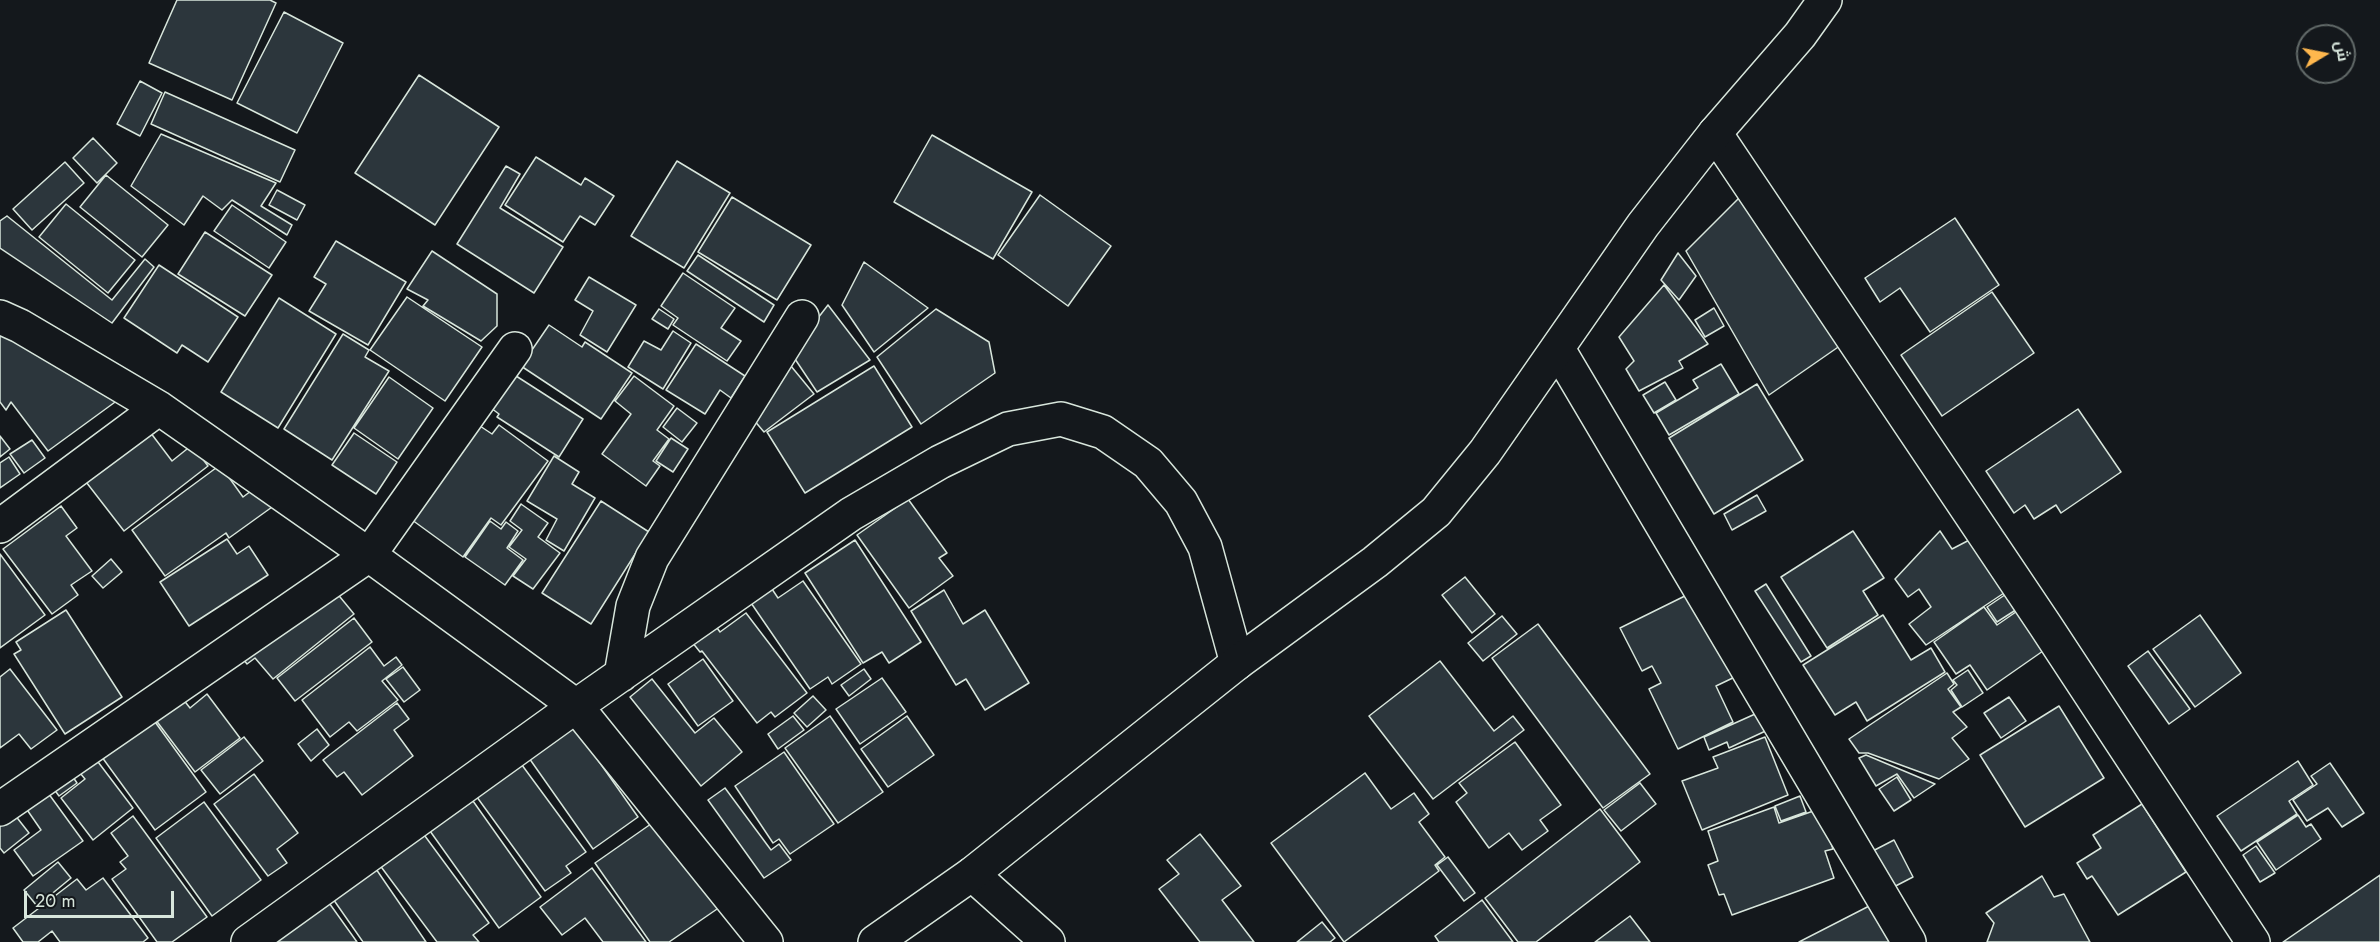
<!DOCTYPE html>
<html>
<head>
<meta charset="utf-8">
<style>
  body { margin:0 }
  #map { position:relative; width:2380px; height:942px; overflow:hidden; background:#14181c; font-family:Jost,Cairo,sans-serif }
  canvas { display:block }
  .north { position:absolute; left:2296px; top:24px; width:60px; height:60px; box-sizing:border-box; background:#14181c; border:2px solid #626a69; border-radius:50%; rotate:80deg; font-size:16px; font-weight:700; line-height:24px; text-align:center; color:#d8e6dc }
  .north::after { content:''; display:block; margin:auto; width:21px; height:27px; background:#ffb74d; clip-path:polygon(50% 0,100% 100%,50% 72%,0 100%) }
  .scale { position:absolute; left:24px; top:891px; width:150px; height:27px; box-sizing:border-box; border:3px solid #d8e6dc; border-top:0; padding-left:8px; font-size:18px; line-height:21px; white-space:nowrap; color:#d8e6dc; -webkit-text-stroke:4px #14181c; paint-order:stroke }
</style>
</head>
<body>
<div id="map">
<canvas width="2380" height="942"></canvas>
<div class="north">ش</div>
<div class="scale">20 m</div>
</div>
<script>
const context = document.querySelector('canvas').getContext('2d');
context.lineJoin = 'round';
function fillPath(path, color) {
  context.fillStyle = color;
  context.fill(path, 'evenodd');
}
function shape(rows) {
  const path = new Path2D();
  for (const r of rows) {
    path.moveTo(r[0], r[1]);
    for (let i = 2; i < r.length; i += 2) path.lineTo(r[i], r[i + 1]);
  }
  return path;
}
function strokePath(path, color, width, dash) {
  context.strokeStyle = color;
  context.lineWidth = width;
  context.lineCap = dash ? 'butt' : 'round';
  context.setLineDash(dash || []);
  context.stroke(path);
}
const building = shape([
  [177,0,270,0,276,3,232,100,149,63,177,0],
  [284,12,343,43,297,133,237,103,284,12],
  [419,75,499,127,435,225,355,173,419,75],
  [140,81,162,93,140,136,117,124,140,81],
  [165,92,295,150,280,182,151,124,165,92],
  [161,134,276,183,261,206,292,225,287,235,232,200,222,210,203,196,184,225,131,186,161,134],
  [932,135,1032,192,993,259,894,202,932,135],
  [93,138,117,163,97,183,73,158,93,138],
  [536,157,581,185,585,178,614,196,595,225,580,216,563,242,505,205,536,157],
  [677,161,730,193,684,268,631,236,677,161],
  [65,162,84,183,32,230,13,209,65,162],
  [506,166,520,174,500,208,563,247,534,293,457,244,506,166],
  [106,175,168,225,142,257,80,207,106,175],
  [277,190,305,205,297,220,269,205,277,190],
  [1743,194,1844,343,1769,395,1686,251,1743,194],
  [1040,195,1111,246,1068,306,998,255,1040,195],
  [732,197,811,245,777,300,698,252,732,197],
  [66,204,135,260,108,293,39,237,66,204],
  [232,205,286,242,269,268,214,231,232,205],
  [7,216,112,300,145,259,154,267,112,323,0,248,0,221,7,216],
  [1955,218,1999,285,1930,332,1900,288,1880,302,1865,278,1955,218],
  [205,232,272,275,245,316,178,274,205,232],
  [336,241,406,282,368,345,309,311,326,284,314,277,336,241],
  [432,251,497,294,497,326,481,341,423,306,428,300,407,289,432,251],
  [1678,253,1696,276,1679,300,1661,280,1678,253],
  [698,255,774,305,764,322,687,271,698,255],
  [864,262,928,308,874,352,842,305,864,262],
  [159,265,238,317,208,362,182,345,177,353,124,318,159,265],
  [683,273,735,308,721,328,741,341,727,361,673,325,678,318,661,306,683,273],
  [589,277,636,305,607,352,580,335,593,311,575,300,589,277],
  [1664,285,1708,344,1679,361,1683,368,1639,391,1626,369,1634,361,1619,337,1664,285],
  [1992,292,2034,353,1942,416,1901,355,1992,292],
  [407,297,482,347,445,401,370,350,407,297],
  [279,298,336,334,278,428,221,392,279,298],
  [828,305,870,360,817,392,791,353,828,305],
  [1714,308,1724,326,1705,337,1695,320,1714,308],
  [659,309,674,319,668,329,652,319,659,309],
  [936,309,989,342,995,373,921,424,877,357,936,309],
  [0,320,122,397,48,451,11,402,6,410,0,402,0,320],
  [549,325,582,347,585,342,632,373,601,419,521,366,549,325],
  [673,331,691,343,663,389,628,367,644,341,661,350,673,331],
  [343,334,369,350,365,357,389,371,332,460,284,429,343,334],
  [696,344,745,376,731,398,720,390,705,414,666,390,696,344],
  [786,360,814,394,764,432,753,419,786,360],
  [1721,364,1739,394,1669,435,1656,413,1698,388,1693,380,1721,364],
  [874,366,912,427,805,493,767,432,874,366],
  [513,374,583,419,559,457,497,417,499,414,491,408,513,374],
  [634,376,674,406,657,430,669,439,653,461,660,466,646,486,602,454,631,414,615,401,634,376],
  [389,377,433,408,398,459,354,428,389,377],
  [1665,382,1676,400,1654,413,1643,395,1665,382],
  [1757,384,1803,460,1714,514,1669,438,1757,384],
  [677,408,697,423,682,442,663,427,677,408],
  [2078,409,2121,472,2061,513,2056,505,2034,519,2025,505,2014,513,1986,471,2078,409],
  [477,424,492,434,499,425,548,461,501,525,491,518,463,557,408,517,477,424],
  [147,428,172,461,192,445,208,466,124,531,83,478,147,428],
  [354,433,397,462,376,494,332,465,354,433],
  [0,436,10,449,0,457,0,436],
  [671,438,688,449,673,472,656,461,671,438],
  [32,440,45,458,24,473,10,454,32,440],
  [554,456,579,472,572,484,595,498,564,551,546,540,557,519,527,501,554,456],
  [9,457,20,474,0,488,0,463,9,457],
  [220,465,243,497,271,476,286,497,229,538,226,533,165,576,132,530,220,465],
  [1757,495,1766,511,1732,530,1724,514,1757,495],
  [908,499,947,553,939,558,953,576,909,608,857,535,908,499],
  [601,501,649,532,591,624,542,593,601,501],
  [521,504,548,523,538,537,560,553,533,589,513,576,526,559,509,547,522,530,510,521,521,504],
  [61,506,77,528,66,536,92,571,71,585,78,595,52,614,3,549,61,506],
  [490,521,501,529,506,522,518,531,507,548,523,560,505,585,465,557,490,521],
  [1853,531,1884,578,1863,591,1878,615,1827,648,1781,577,1853,531],
  [1940,531,1952,549,1977,536,2010,589,1926,645,1909,624,1931,607,1919,589,1908,597,1895,579,1940,531],
  [227,539,237,554,249,546,268,575,189,626,160,582,227,539],
  [855,540,921,642,889,663,882,652,863,663,805,573,855,540],
  [0,554,45,615,0,648,0,554],
  [111,559,122,572,103,588,92,576,111,559],
  [1465,577,1495,614,1472,633,1442,595,1465,577],
  [803,581,861,664,832,684,828,677,810,689,749,600,770,586,778,598,803,581],
  [1766,584,1811,656,1801,662,1755,591,1766,584],
  [331,586,354,614,273,679,255,658,247,664,230,642,331,586],
  [2015,588,2025,604,1997,622,1987,607,2015,588],
  [944,590,963,624,985,610,1029,683,985,710,966,679,956,685,911,611,944,590],
  [1697,590,1739,675,1716,686,1733,722,1678,749,1649,689,1661,683,1652,666,1642,671,1620,628,1697,590],
  [2026,605,2053,644,1987,690,1970,665,1956,674,1934,642,1984,607,1997,625,2026,605],
  [66,610,122,697,65,734,14,654,21,650,16,642,66,610],
  [746,613,807,693,775,717,771,712,757,723,702,651,700,652,692,642,715,625,720,632,746,613],
  [1883,615,1911,660,1931,648,1945,672,1867,721,1856,702,1835,715,1803,665,1883,615],
  [2200,615,2241,673,2195,707,2153,649,2200,615],
  [1502,616,1517,634,1483,661,1468,643,1502,616],
  [354,618,372,642,295,701,277,678,354,618],
  [1538,624,1650,774,1603,808,1492,658,1538,624],
  [370,647,384,666,396,657,402,665,382,681,398,700,357,731,349,722,330,737,302,700,370,647],
  [2148,651,2190,709,2169,724,2128,666,2148,651],
  [703,659,733,701,698,726,668,684,703,659],
  [1440,661,1494,731,1513,716,1524,730,1433,799,1369,716,1440,661],
  [403,667,420,690,404,702,386,679,403,667],
  [10,669,57,730,31,749,19,734,0,748,0,677,10,669],
  [864,669,871,679,849,696,841,685,864,669],
  [1968,670,1983,693,1962,707,1951,690,1957,685,1953,680,1968,670],
  [1947,673,1954,684,1948,689,1961,707,1953,712,1967,727,1952,738,1969,759,1939,779,1868,753,1859,753,1849,739,1947,673],
  [882,678,906,712,860,744,836,709,882,678],
  [652,679,695,733,714,718,742,752,701,786,630,697,652,679],
  [179,694,190,708,207,694,240,738,195,772,152,715,179,694],
  [813,696,826,710,807,727,794,713,813,696],
  [2009,697,2026,721,2001,738,1984,713,2009,697],
  [397,703,409,719,394,730,413,756,362,795,344,772,337,777,323,760,397,703],
  [2059,706,2104,778,2025,827,1980,755,2059,706],
  [1764,710,1772,728,1729,748,1727,742,1709,750,1704,737,1764,710],
  [150,715,206,792,155,830,99,753,150,715],
  [793,716,804,730,778,749,768,734,793,716],
  [830,716,883,792,838,823,785,748,830,716],
  [907,716,934,755,888,787,861,749,907,716],
  [574,726,638,817,593,849,529,758,574,726],
  [317,729,329,745,311,761,298,744,317,729],
  [244,737,263,761,220,794,201,770,244,737],
  [1765,737,1788,795,1702,830,1682,781,1718,768,1713,757,1765,737],
  [1515,742,1561,805,1540,820,1548,831,1522,850,1509,833,1489,848,1456,802,1467,793,1459,783,1515,742],
  [784,752,834,824,790,854,779,839,773,843,735,786,784,752],
  [92,754,133,808,93,840,61,798,85,779,75,767,92,754],
  [1866,755,1935,784,1914,798,1897,774,1876,786,1859,758,1866,755],
  [519,761,586,852,566,866,571,873,545,891,474,793,519,761],
  [2298,761,2313,785,2289,801,2297,814,2241,851,2217,816,2298,761],
  [2330,763,2364,813,2342,827,2328,808,2307,821,2293,800,2317,784,2311,776,2330,763],
  [69,771,77,783,59,796,51,785,69,771],
  [1365,773,1391,809,1414,793,1429,814,1419,822,1445,857,1435,865,1439,871,1344,942,1271,843,1365,773],
  [254,774,298,833,277,849,287,863,268,876,214,804,254,774],
  [1897,777,1911,800,1894,811,1879,789,1897,777],
  [1640,783,1656,804,1621,831,1604,810,1640,783],
  [43,786,83,841,33,876,14,850,41,830,21,801,43,786],
  [725,788,771,850,779,844,791,860,764,878,708,800,725,788],
  [1800,796,1806,812,1781,821,1775,806,1800,796],
  [473,801,541,897,499,928,430,831,473,801],
  [204,802,261,880,212,916,156,838,204,802],
  [2142,804,2186,872,2118,915,2092,876,2087,879,2077,863,2101,848,2093,835,2142,804],
  [1774,807,1779,823,1819,809,1833,849,1825,851,1834,878,1732,915,1724,894,1719,895,1708,865,1718,861,1708,831,1774,807],
  [1600,809,1640,862,1536,942,1518,942,1485,898,1600,809],
  [11,810,29,833,4,853,0,848,0,819,11,810],
  [2298,815,2306,827,2311,824,2321,839,2276,870,2257,842,2298,815],
  [133,816,207,917,172,942,157,942,112,879,126,869,120,862,128,856,111,833,133,816],
  [658,819,720,907,669,942,650,942,595,863,658,819],
  [422,832,489,923,473,935,479,942,437,942,379,864,422,832],
  [1200,834,1241,886,1222,900,1254,942,1200,942,1159,889,1179,874,1167,860,1200,834],
  [1894,840,1913,877,1884,892,1865,855,1894,840],
  [2256,846,2275,873,2260,882,2243,855,2256,846],
  [1448,857,1475,893,1464,901,1437,865,1448,857],
  [58,862,71,878,37,906,24,890,58,862],
  [374,866,426,942,363,942,331,896,374,866],
  [592,868,646,942,603,942,585,918,562,935,540,907,592,868],
  [2380,875,2380,942,2283,942,2380,875],
  [2042,876,2054,897,2064,894,2090,942,1987,942,1994,923,1986,913,2042,876],
  [103,878,148,938,143,942,60,942,52,931,38,942,23,942,13,928,77,879,86,890,103,878],
  [327,900,357,942,277,942,274,938,327,900],
  [1482,900,1513,942,1439,942,1435,936,1482,900],
  [1875,903,1895,942,1799,942,1875,903],
  [1630,916,1650,942,1595,942,1630,916],
  [1322,922,1335,938,1330,942,1297,942,1322,922]
]);
fillPath(building, '#2c363c');
strokePath(building, '#d8e6dc', 1.5);
const street = shape([
  [1715,133,2045,625,2253,942],
  [0,317,20,326,159,408,369,555,576,706,766,942],
  [1558,349,1909,942],
  [0,526,159,408],
  [621,675,633,606,652,558,802,317],
  [0,809,369,555,515,349],
  [972,874,1048,942],
  [248,942,576,706,851,514,940,462,1008,429,1061,419,1103,432,1148,463,1181,502,1205,547,1237,663]
]);
const secondary = shape([
  [875,942,972,874,1237,663,1375,562,1436,512,1485,452,1643,225,1715,133,1800,35,1825,0]
]);
strokePath(street, '#d8e6dc', 36);
strokePath(secondary, '#d8e6dc', 36);
strokePath(street, '#14181c', 33);
strokePath(secondary, '#14181c', 33);
</script>
</body>
</html>
